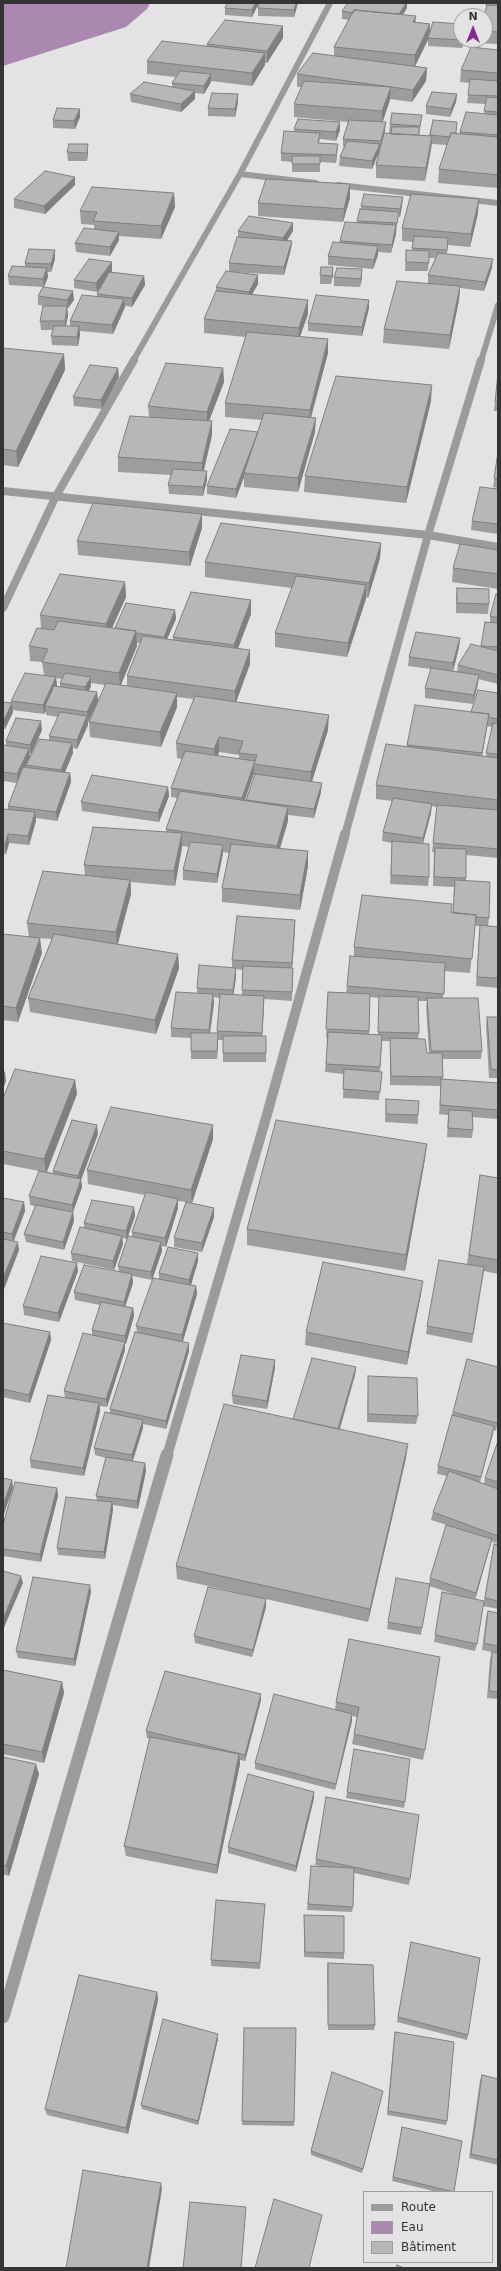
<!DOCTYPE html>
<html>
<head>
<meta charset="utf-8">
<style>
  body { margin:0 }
  #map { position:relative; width:501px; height:2271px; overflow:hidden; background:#e4e2e5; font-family:"DejaVu Sans",sans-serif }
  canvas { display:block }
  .frame { position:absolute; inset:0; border:4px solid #353435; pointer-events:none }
  .legend { position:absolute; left:363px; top:2191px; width:130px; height:72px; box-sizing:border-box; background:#e4e2e5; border:1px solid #9e9c9f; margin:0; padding:5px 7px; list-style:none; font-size:12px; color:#353435 }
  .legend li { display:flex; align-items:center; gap:8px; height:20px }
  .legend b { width:20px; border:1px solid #9e9c9f }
  .north { position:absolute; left:453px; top:8px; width:40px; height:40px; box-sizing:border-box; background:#e4e2e5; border:1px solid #9e9c9f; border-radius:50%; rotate:0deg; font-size:11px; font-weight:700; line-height:16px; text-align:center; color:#353435 }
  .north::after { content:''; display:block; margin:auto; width:14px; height:18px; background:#872994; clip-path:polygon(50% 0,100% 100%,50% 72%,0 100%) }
</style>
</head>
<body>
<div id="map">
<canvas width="501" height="2271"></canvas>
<div class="frame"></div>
<ul class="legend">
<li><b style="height:5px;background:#9c9b9c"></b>Route</li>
<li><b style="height:11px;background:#ab88b0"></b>Eau</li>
<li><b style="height:11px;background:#b8b6b8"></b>Bâtiment</li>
</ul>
<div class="north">N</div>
</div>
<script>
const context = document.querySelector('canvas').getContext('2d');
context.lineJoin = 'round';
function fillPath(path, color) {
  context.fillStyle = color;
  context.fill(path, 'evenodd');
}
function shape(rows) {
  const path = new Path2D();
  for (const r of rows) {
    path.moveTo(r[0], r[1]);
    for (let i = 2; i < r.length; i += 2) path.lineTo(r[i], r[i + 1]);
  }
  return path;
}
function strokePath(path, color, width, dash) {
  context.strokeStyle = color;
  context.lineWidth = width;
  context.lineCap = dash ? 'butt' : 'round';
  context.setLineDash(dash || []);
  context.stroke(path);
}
fillPath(shape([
  [3,3,150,3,147,9,126,27,3,66]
]), '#ab88b0');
strokePath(shape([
  [488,3,498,4],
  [240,174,316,183],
  [338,185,498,203],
  [133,361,240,174,330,3]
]), '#9c9b9c', 6);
strokePath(shape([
  [3,491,428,535,498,547],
  [3,608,55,498,134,360]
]), '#9c9b9c', 8);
strokePath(shape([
  [481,361,498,305]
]), '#9c9b9c', 6);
strokePath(shape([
  [345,835,428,535,481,360]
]), '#9c9b9c', 8);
strokePath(shape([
  [167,1456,266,1118,345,834]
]), '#9c9b9c', 10);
strokePath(shape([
  [3,2017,167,1455]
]), '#9c9b9c', 13);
fillPath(shape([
  [298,3,294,17,258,16,258,8],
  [258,5,252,17,225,15,225,8],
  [498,6,498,44,478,43,478,40,485,40,485,16],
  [407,8,403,15,415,22,430,24,430,32,464,40,462,48,428,46,428,39,415,66,427,68,426,81,412,102,390,99,382,122,385,130,385,133,391,134,391,133,389,133,390,124,421,123,419,135,429,136,433,120,456,134,459,134,460,132,484,114,486,104,467,103,470,83,460,82,461,70,498,50,498,188,438,183,439,169,447,145,432,144,431,149,425,181,376,178,376,165,380,150,379,149,379,152,372,169,339,166,340,157,344,147,343,147,343,139,348,122,294,117,294,104,301,87,297,87,297,74,334,56,334,47,349,20,342,19,342,11],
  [283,26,283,38,267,63,265,63,265,65,252,86,211,81,211,82,204,94,195,93,195,99,181,112,131,102,130,94,172,87,172,83,176,77,147,74,147,61,207,46,207,44],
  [457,94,456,102,450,117,426,114,426,106],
  [238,102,235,117,208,116,208,108],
  [80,109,80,117,75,129,53,128,53,120],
  [340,122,340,130,336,141,320,139,319,143,338,144,336,163,320,162,320,172,292,172,292,162,281,161,281,153,294,132,294,129],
  [67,152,88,152,87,161,68,161],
  [75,185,45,214,14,208,14,199],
  [174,193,175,207,161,239,119,236,119,240,110,256,76,252,75,243,94,229,94,225,81,224,80,211],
  [403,197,402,205,400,217,398,217,396,234,391,253,378,252,378,255,373,269,328,265,328,256,340,243,340,241,357,223,361,210,361,206],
  [350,198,343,222,258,216,258,203],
  [478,213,470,247,448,245,447,254,492,268,484,291,460,288,459,300,449,349,383,343,384,329,428,284,428,275,435,258,429,258,428,271,405,271,406,250,412,251,413,242,402,241,402,228],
  [293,223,293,231,287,240,292,241,291,249,284,275,230,272,258,275,258,284,252,294,308,314,300,337,328,339,328,353,311,418,315,432,298,492,244,487,244,477,236,498,207,494,207,486,258,432,262,420,225,417,225,403,246,337,204,333,204,319,216,292,216,287,229,272,229,263,238,237,238,231],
  [55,259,51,272,47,272,48,277,44,287,9,285,8,276,25,267,25,263],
  [333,267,331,284,320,284,320,275],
  [362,269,362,278,360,287,334,286,334,277],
  [112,271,111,272,144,276,145,285,132,307,125,306,125,307,113,334,80,331,80,335,78,346,52,345,51,336,53,330,41,330,40,321,47,306,38,305,38,296,74,300,68,308,67,308,68,315,66,326,70,326,70,321,97,296,97,294,102,284,97,292,74,288,74,280],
  [369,308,362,336,308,331,308,323],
  [3,348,64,354,65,370,18,467,3,465],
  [223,368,224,382,209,421,212,421,212,435,204,471,207,471,207,480,203,496,169,494,168,485,171,475,118,472,118,457,149,417,148,406],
  [498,374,498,411,494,411],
  [119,377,102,409,74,406,73,397],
  [431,401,406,503,304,492,305,476],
  [498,452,498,488,493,487],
  [498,489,498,534,471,530,472,521],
  [202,528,190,566,78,555,77,541],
  [381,543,380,558,368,598,366,597,347,657,275,647,275,633,292,588,205,577,205,562],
  [498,550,498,589,452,582,453,568],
  [125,582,126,597,112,628,115,628,175,610,176,619,167,639,173,640,173,637,251,614,238,648,250,664,236,702,328,730,312,782,321,792,314,818,288,815,288,821,280,849,308,851,308,866,300,910,222,902,222,888,229,853,223,852,217,883,183,880,183,870,189,847,182,846,175,886,131,882,131,894,118,944,178,954,179,968,156,1034,30,1012,28,998,52,939,37,938,42,953,18,1022,3,1020,3,934,29,937,27,923,85,875,84,865,166,832,166,829,177,798,171,797,171,788,182,759,177,758,176,743,194,699,177,697,177,707,161,747,90,737,89,722,105,685,91,683,91,686,89,691,97,692,98,701,88,722,88,725,77,749,73,748,73,753,65,772,70,773,71,782,57,821,36,818,36,821,29,845,9,843,6,854,3,854,3,809,8,810,8,806,17,783,3,781,3,745,6,746,6,741,42,730,31,754,29,753,30,757,49,740,49,736,58,717,46,715,46,711,44,714,12,710,13,712,5,729,3,729,3,702,11,703,11,701,44,675,42,662,30,661,29,646,41,628,40,615],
  [137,643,140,643,127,676,127,686,121,685,137,646],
  [56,678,62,679,60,683,60,687,57,686],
  [219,752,239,755,239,759,218,756],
  [254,773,254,776,246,801,245,800],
  [457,588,489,604,488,614,456,613,456,597],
  [498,595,498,684,478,679,473,704,425,698,425,688,431,669,408,666,409,657,460,638,459,647,453,671,457,672,458,665,481,646,485,622,490,622,490,616],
  [498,693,498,858,466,855,466,880,489,918,488,926,498,927,498,988,476,986,479,935,480,926,475,926,470,973,445,971,443,998,482,1051,481,1059,442,1059,443,1079,498,1083,498,1114,497,1119,472,1117,473,1130,472,1138,447,1137,448,1115,439,1114,441,1086,390,1085,390,1041,382,1041,380,1072,382,1072,379,1100,343,1098,344,1074,325,1072,328,1038,326,1038,328,992,346,993,347,986,354,956,354,947,451,912,453,913,454,887,433,886,434,852,432,852,437,807,431,806,431,813,423,843,429,877,428,886,390,884,392,843,382,841,383,832,392,801,376,799,376,785,407,747,407,745,471,712],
  [487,726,492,727,486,756,482,756],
  [370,997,379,998,378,1035,369,1035],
  [418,1001,427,1001,426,1007,429,1053,427,1053,418,1039,419,1033],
  [168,787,169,796,159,822,82,811,81,802],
  [295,920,292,968,293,968,292,1001,264,999,262,1036,266,1036,266,1062,223,1062,223,1040,218,1040,217,1059,191,1059,191,1038,171,1037,171,1028,197,993,197,988,232,968,232,960],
  [236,969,243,970,242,995,233,995,236,977],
  [213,997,220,998,217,1033,210,1033,214,1003],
  [487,1017,498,1017,498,1078,489,1078,486,1026],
  [75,1080,77,1094,47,1172,53,1173,53,1171,98,1134,81,1180,82,1187,73,1212,74,1221,64,1250,26,1242,24,1234,35,1206,30,1205,29,1196,39,1171,3,1164,3,1098],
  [386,1099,418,1115,418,1124,385,1122],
  [213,1139,192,1203,214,1208,214,1217,202,1252,174,1247,174,1238,186,1202,178,1201,178,1208,166,1247,161,1246,162,1251,152,1280,132,1276,133,1283,125,1306,133,1308,134,1316,126,1344,125,1344,125,1350,107,1407,100,1406,100,1411,84,1476,31,1468,30,1460,65,1398,64,1391,92,1335,92,1330,100,1305,75,1300,74,1292,119,1272,118,1266,127,1239,122,1238,123,1244,114,1270,72,1261,71,1253,84,1228,84,1223,134,1207,135,1216,128,1236,132,1237,132,1232,145,1195,88,1184,87,1170],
  [425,1159,405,1271,247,1245,247,1229],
  [480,1175,498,1178,498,1274,484,1271,472,1343,426,1334,427,1326,467,1264],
  [3,1198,24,1202,25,1211,14,1241,19,1250,4,1289,3,1289],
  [198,1253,198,1261,191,1285,196,1286,197,1294,183,1341,189,1351,166,1429,143,1424,143,1428,133,1461,145,1463,146,1471,138,1509,113,1505,113,1510,105,1559,58,1555,57,1548,97,1500,96,1496,106,1458,95,1455,94,1448,110,1413,110,1409,137,1332,136,1326,159,1279,159,1273],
  [78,1271,59,1322,24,1315,23,1306],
  [421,1294,407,1365,305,1345,306,1332],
  [3,1323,50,1332,51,1340,30,1403,3,1397],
  [275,1360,275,1368,267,1409,233,1404,232,1395],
  [356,1367,355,1375,340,1429,406,1458,368,1622,177,1579,176,1566,293,1419],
  [368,1376,418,1416,416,1424,367,1422,368,1384],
  [453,1412,498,1421,496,1431,493,1430,480,1482,484,1484,485,1478,498,1441,498,1544,491,1541,475,1599,477,1644,475,1651,434,1642,442,1592,460,1596,429,1586,421,1635,387,1629,388,1622,429,1584,430,1578,447,1525,431,1520,433,1512,447,1476,437,1474,438,1466],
  [12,1480,13,1488,57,1488,58,1496,41,1562,3,1556,3,1525,13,1489],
  [494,1544,498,1545,498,1609,483,1606],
  [91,1592,75,1666,18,1658,16,1651],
  [266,1607,252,1657,195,1643,194,1636],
  [488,1611,498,1613,498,1699,487,1698,490,1659,492,1652,497,1653,482,1650,486,1618],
  [349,1639,425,1750,423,1760,352,1744,357,1717,352,1716,352,1721,335,1790,255,1769,255,1763,335,1710,336,1702],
  [3,1670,62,1682,64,1693,44,1763,3,1754],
  [261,1700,245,1761,240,1760,240,1764,217,1874,126,1856,124,1846,150,1739,147,1738,146,1731],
  [3,1757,39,1774,9,1876,3,1874],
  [314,1792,314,1798,296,1872,228,1853,228,1847],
  [347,1792,405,1802,404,1808,346,1798],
  [316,1859,410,1879,409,1885,354,1873,353,1907,352,1912,307,1910,311,1866,322,1866,315,1865],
  [265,1904,260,1969,211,1966,211,1960],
  [304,1915,344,1953,344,1959,304,1957],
  [411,1942,468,2035,467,2040,397,2022],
  [328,1963,375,2025,374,2030,328,2030,327,1969],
  [157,1992,158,2000,128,2134,47,2115,45,2109],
  [244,2028,294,2122,294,2126,242,2125],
  [395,2032,447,2121,446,2125,387,2115,394,2037],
  [218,2039,198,2125,142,2109,141,2105],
  [482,2075,498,2079,498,2165,469,2158,480,2080],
  [383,2091,362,2173,311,2155,311,2151],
  [402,2127,454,2192,437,2192,392,2181]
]), '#9e9d9e');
fillPath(shape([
  [255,3,258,3,258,5,252,17,252,10],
  [296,3,298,3,294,17,294,10],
  [406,3,407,3,407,8,396,25,397,18],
  [416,16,415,29,413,22],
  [430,24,430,36,414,68,415,55],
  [283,26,283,38,267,63,267,51],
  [462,40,464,40,462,48],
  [265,53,265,65,252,86,252,73],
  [427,68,426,81,412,102,413,90],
  [211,74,211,82,204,94,204,86],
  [391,87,390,100,382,124,382,111],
  [195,91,195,99,181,112,181,104],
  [238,94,238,102,235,117,235,109],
  [457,94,456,102,450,117,451,109],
  [80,109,80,117,75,129,74,121],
  [340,122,340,130,336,141,336,132],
  [386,122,385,130,381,150,381,141],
  [432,136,431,149,425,181,426,168],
  [88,144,88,152,87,161,87,153],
  [338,144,337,152,336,163,336,155],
  [380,144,379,152,372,169,372,161],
  [75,177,75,185,45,214,44,206],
  [350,184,350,198,343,222,344,209],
  [174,193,175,207,161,239,161,226],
  [403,197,402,205,400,217,400,209],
  [479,199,478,213,470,247,471,234],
  [293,223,293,231,283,247,283,238],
  [396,225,396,234,391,253,392,245],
  [119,232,119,240,110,256,110,247],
  [292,241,291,249,284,275,284,267],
  [378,246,378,255,373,269,374,260],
  [55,250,55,259,51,272,51,264],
  [493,259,492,268,484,291,485,282],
  [112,262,112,271,97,292,96,283],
  [333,267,333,276,331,284,332,276],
  [47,268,48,277,44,287,43,279],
  [362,269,362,278,360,287,361,279],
  [258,275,258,284,249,300,249,292],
  [144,276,145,285,132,307,132,298],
  [460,286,459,300,449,349,450,335],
  [73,291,74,300,68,308,67,300],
  [124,299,125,307,113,334,112,325],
  [308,300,308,314,298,342,299,328],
  [369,300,369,308,362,336,362,327],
  [67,306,68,315,65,330,65,321],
  [79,326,80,335,78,346,77,337],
  [328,339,328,353,309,424,310,410],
  [64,354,65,370,18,467,16,451],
  [118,368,119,377,102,409,101,400],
  [223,368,224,382,207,426,207,412],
  [432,385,431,401,406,503,407,487],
  [316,418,315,432,298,492,298,478],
  [212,421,212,435,202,477,202,463],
  [258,432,244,473,244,477,236,498,236,489],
  [207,471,207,480,203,496,203,487],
  [202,514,202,528,190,566,189,552],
  [381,543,380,558,368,598,369,583],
  [125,582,126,597,107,639,106,624],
  [366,585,366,599,347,657,348,643],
  [251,600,251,614,234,659,234,645],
  [175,610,176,619,164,646,164,637],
  [136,631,137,646,120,687,119,673],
  [460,638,459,647,453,672,453,663],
  [250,650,250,664,235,705,235,691],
  [479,675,478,684,473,704,474,695],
  [56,677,57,686,45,706,46,711,44,714,43,705],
  [91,677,91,686,86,696,85,687],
  [97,692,98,701,88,722,87,712],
  [177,693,177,707,161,747,160,732],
  [12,703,13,712,5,729,4,720],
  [489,714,487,728,480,768,482,753],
  [329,715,328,730,310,787,311,772],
  [87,716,88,725,77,749,77,740],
  [41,721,42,730,31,754,30,745],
  [219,737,219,752,215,763,214,749],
  [72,743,73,753,62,779,61,770],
  [29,749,30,758,18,783,17,774],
  [254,764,254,773,242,807,242,798],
  [70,773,71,782,57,821,56,812],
  [322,783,321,792,314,818,314,809],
  [168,787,169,796,159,822,158,813],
  [432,804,431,813,422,847,423,838],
  [288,807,288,821,276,860,277,846],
  [35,812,36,821,29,845,28,836],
  [182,833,182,848,175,886,174,871],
  [8,834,9,843,6,854,5,845],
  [223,845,223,854,217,883,217,874],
  [308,851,308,866,300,910,300,895],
  [130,880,131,894,117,946,116,932],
  [295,920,295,929,292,972,292,963],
  [40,938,42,953,18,1022,16,1008],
  [178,954,179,968,156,1034,155,1020],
  [236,968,236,977,233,999,233,990],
  [213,994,214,1003,209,1039,209,1030],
  [264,996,264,1005,262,1042,262,1033],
  [218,1033,218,1042,217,1059,217,1051],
  [5,1072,6,1081,3,1089,3,1077],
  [75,1080,77,1094,46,1173,44,1159],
  [97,1125,98,1134,81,1180,82,1187,73,1212,74,1221,64,1250,63,1242,73,1213,72,1205,79,1184,78,1176],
  [213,1125,213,1139,192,1203,191,1190],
  [427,1144,425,1159,405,1271,406,1255],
  [178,1199,178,1208,166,1247,165,1238],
  [24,1202,25,1211,13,1242,12,1234],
  [134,1207,135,1216,127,1239,126,1231],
  [214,1208,214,1217,202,1252,202,1243],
  [122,1236,123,1244,114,1270,113,1261],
  [18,1242,19,1250,4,1289,3,1278],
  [161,1242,162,1251,152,1280,151,1272],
  [198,1253,198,1261,190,1288,189,1280],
  [77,1263,78,1271,59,1322,58,1313],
  [132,1274,133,1283,124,1310,124,1302],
  [423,1281,421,1294,407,1365,408,1352],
  [196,1286,197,1294,182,1344,182,1335],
  [133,1308,134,1316,126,1344,125,1336],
  [50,1332,51,1340,30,1403,29,1395],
  [125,1342,125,1350,107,1407,106,1399],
  [189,1343,189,1351,166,1429,166,1421],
  [275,1360,275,1368,267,1409,267,1401],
  [356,1367,355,1375,337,1437,338,1429],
  [99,1403,100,1411,84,1476,83,1468],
  [143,1420,143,1428,132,1462,132,1455],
  [494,1426,493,1434,479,1485,481,1477],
  [408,1444,406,1458,368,1622,370,1609],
  [145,1463,146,1471,138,1509,137,1501],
  [12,1480,13,1488,3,1517,3,1505],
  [57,1488,58,1496,41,1562,40,1554],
  [112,1502,113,1510,105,1559,104,1552],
  [492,1539,490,1547,475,1600,476,1593],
  [21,1576,23,1583,3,1630,3,1619],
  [90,1585,91,1592,75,1666,74,1659],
  [266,1599,266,1607,252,1657,253,1650],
  [62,1682,64,1693,44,1763,42,1752],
  [261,1694,261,1700,245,1761,245,1755],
  [352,1714,352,1721,335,1790,336,1784],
  [239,1754,240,1764,217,1874,217,1865],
  [36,1764,39,1774,9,1876,6,1866],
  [314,1792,314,1798,296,1872,296,1866],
  [157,1992,158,2000,128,2134,126,2128],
  [218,2034,218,2039,198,2125,198,2121],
  [161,2183,162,2189,149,2268,147,2268]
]), '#817f81');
const building = shape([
  [227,3,255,3,252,10,225,8,227,3],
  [259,3,296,3,294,10,258,8,259,3],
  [348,3,406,3,399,14,354,10,353,13,342,11,348,3],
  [487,5,498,6,498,32,485,31,485,16,484,16,487,5],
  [354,10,416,16,413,22,430,24,415,55,334,47,354,10],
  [225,20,283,26,267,51,207,44,225,20],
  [433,22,461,24,461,40,462,40,428,38,433,22],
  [162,41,265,53,252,73,147,61,162,41],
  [471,47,498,50,498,73,461,70,471,47],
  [313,53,427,68,413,90,297,74,313,53],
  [180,71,211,74,204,86,172,83,180,71],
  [470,79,498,81,498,96,468,95,470,79],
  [304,81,391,87,382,111,294,104,304,81],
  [144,82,195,91,181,104,130,94,144,82],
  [432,92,457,94,451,109,426,106,432,92],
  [212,93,238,94,235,109,208,108,212,93],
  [487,97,498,98,498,112,484,111,487,97],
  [57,108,80,109,74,121,53,120,57,108],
  [466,112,498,115,498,135,460,132,466,112],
  [392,113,422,115,420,126,390,124,392,113],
  [298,119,340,122,336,132,294,129,298,119],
  [349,120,386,122,381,141,343,139,349,120],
  [433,120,457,122,456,133,451,133,450,137,430,135,433,120],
  [392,127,419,127,419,135,391,134,392,127],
  [284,131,320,133,318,143,338,144,336,155,281,153,284,131],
  [384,133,432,136,426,168,376,165,384,133],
  [451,133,498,137,498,175,439,169,451,133],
  [347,141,380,144,372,161,340,157,347,141],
  [69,144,88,144,87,153,67,152,69,144],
  [292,156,320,156,320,164,292,164,292,156],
  [45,171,75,177,44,206,14,199,45,171],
  [266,179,350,184,344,209,258,203,266,179],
  [92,187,174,193,161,226,93,221,97,212,80,211,92,187],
  [364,194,403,197,400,209,361,206,364,194],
  [411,194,479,199,471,234,402,228,411,194],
  [360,209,399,212,397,223,357,221,360,209],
  [249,216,293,223,283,238,238,231,249,216],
  [345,222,396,225,392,245,340,241,345,222],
  [84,228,119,232,110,247,75,243,84,228],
  [414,236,448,238,447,250,412,248,414,236],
  [237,237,292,241,284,267,229,263,237,237],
  [333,242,378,246,374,260,328,256,333,242],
  [29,249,55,250,51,264,25,263,29,249],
  [406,250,429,251,429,263,406,262,406,250],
  [438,253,493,259,485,282,428,275,438,253],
  [89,259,112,262,96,283,74,280,89,259],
  [12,266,47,268,43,279,8,276,12,266],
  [321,267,333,267,332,276,320,275,321,267],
  [337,268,362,269,361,279,334,277,337,268],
  [226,271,258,275,249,292,216,287,226,271],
  [109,272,144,276,132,298,97,294,109,272],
  [397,281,460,286,450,335,384,329,397,281],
  [43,287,73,291,67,300,38,296,43,287],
  [216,291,308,300,299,328,204,319,216,291],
  [82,295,124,299,112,325,70,321,82,295],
  [316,295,369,300,362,327,308,323,316,295],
  [43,306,67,306,65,321,40,321,43,306],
  [54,326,79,326,77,337,51,336,54,326],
  [247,332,328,339,310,410,225,403,247,332],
  [3,348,64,354,16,451,3,449,3,348],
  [166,363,223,368,207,412,148,406,166,363],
  [90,365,118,368,101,400,73,397,90,365],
  [498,374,498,402,495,402,498,374],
  [336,376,432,385,407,487,305,476,336,376],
  [264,413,316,418,298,478,244,473,264,413],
  [130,416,212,421,202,463,118,457,130,416],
  [230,429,258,432,236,489,207,486,230,429],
  [498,452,498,479,494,478,498,452],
  [173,469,207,471,203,487,168,485,173,469],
  [480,487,498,489,498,524,472,521,480,487],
  [93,503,202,514,189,552,77,541,93,503],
  [221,523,381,543,369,583,205,562,221,523],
  [460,544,498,550,498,574,453,568,460,544],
  [60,574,125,582,106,624,40,615,60,574],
  [296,576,366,585,348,643,275,633,296,576],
  [457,588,489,589,489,604,457,603,457,588],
  [191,592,251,600,234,645,173,637,191,592],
  [496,594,498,595,498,618,490,616,496,594],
  [126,603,175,610,164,637,136,633,136,631,115,628,126,603],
  [58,621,136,631,119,673,42,662,48,649,29,646,37,628,54,630,58,621],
  [485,622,498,623,498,647,481,646,485,622],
  [416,632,460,638,453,663,409,657,416,632],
  [143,636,250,650,235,691,127,676,143,636],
  [471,644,498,651,498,675,458,665,471,644],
  [431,668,479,675,474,695,425,688,431,668],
  [25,673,56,677,43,705,11,701,25,673],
  [65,673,91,677,85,687,60,683,65,673],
  [106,683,177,693,160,732,89,722,106,683],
  [54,686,97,692,87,712,45,706,54,686],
  [478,690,498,693,498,719,488,717,489,714,471,712,478,690],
  [195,696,329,715,311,772,254,764,257,755,239,753,243,741,219,737,214,749,176,743,195,696],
  [3,702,12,703,4,720,3,720,3,702],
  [415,705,489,714,482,753,407,745,415,705],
  [60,712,87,716,77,740,49,736,60,712],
  [16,718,41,721,30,745,6,741,16,718],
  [493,723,498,724,498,754,486,753,493,723],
  [39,739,72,743,61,770,26,765,39,739],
  [386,744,498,758,498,800,376,785,386,744],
  [3,745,29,749,17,774,3,772,3,745],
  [185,751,255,761,242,798,171,788,185,751],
  [23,767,70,773,56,812,8,806,23,767],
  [255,774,322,783,314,809,246,800,255,774],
  [92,775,168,787,158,813,81,802,92,775],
  [180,791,288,807,277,846,166,829,180,791],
  [393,798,432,804,423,838,383,832,393,798],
  [437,805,498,810,498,849,433,843,437,805],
  [3,809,35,812,28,836,8,834,5,845,3,845,3,809],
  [93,827,182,833,174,871,84,865,93,827],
  [392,841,429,844,429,877,391,875,392,841],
  [190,842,223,845,217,874,183,870,190,842],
  [231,844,308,851,300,895,222,888,231,844],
  [435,848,466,849,466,878,434,877,435,848],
  [43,871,130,880,116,932,27,923,43,871],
  [455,880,490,882,489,918,476,917,476,915,453,913,455,880],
  [362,895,452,904,451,912,476,915,472,959,354,947,362,895],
  [237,916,295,920,292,963,232,960,237,916],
  [480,925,498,927,498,978,477,977,480,925],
  [3,934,40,938,16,1008,3,1006,3,934],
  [54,934,178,954,155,1020,28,998,54,934],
  [350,956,445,963,444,994,347,986,350,956],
  [199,965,236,968,233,990,197,988,199,965],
  [243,966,293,968,292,992,242,990,243,966],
  [176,992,213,994,209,1030,171,1028,176,992],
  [328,992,370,994,369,1031,326,1029,328,992],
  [220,994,264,996,262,1033,217,1031,220,994],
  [379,996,418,997,419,1033,378,1032,379,996],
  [427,998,478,998,482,1051,431,1051,427,998],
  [487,1017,498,1017,498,1070,491,1069,487,1017],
  [328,1032,382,1035,380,1067,326,1064,328,1032],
  [191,1033,218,1033,217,1051,191,1051,191,1033],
  [223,1036,266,1036,266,1053,223,1053,223,1036],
  [390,1038,425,1039,427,1053,442,1053,443,1077,391,1076,390,1038],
  [15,1069,75,1080,44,1159,3,1151,3,1098,15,1069],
  [344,1069,382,1072,380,1092,343,1089,344,1069],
  [3,1072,5,1072,3,1077,3,1072],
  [441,1079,498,1083,498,1110,440,1105,441,1079],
  [386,1099,419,1101,418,1115,386,1114,386,1099],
  [111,1107,213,1125,191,1190,87,1170,111,1107],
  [449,1110,472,1111,473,1130,448,1128,449,1110],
  [72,1120,97,1125,78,1176,53,1171,72,1120],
  [276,1120,427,1144,406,1255,247,1229,276,1120],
  [39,1171,81,1179,72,1205,29,1196,39,1171],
  [480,1175,498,1178,498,1260,469,1255,480,1175],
  [146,1192,178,1199,165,1238,132,1232,146,1192],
  [3,1198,24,1202,12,1234,3,1232,3,1198],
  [92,1200,134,1207,126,1231,84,1223,92,1200],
  [186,1202,214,1208,202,1243,174,1238,186,1202],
  [36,1205,73,1212,63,1242,24,1234,36,1205],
  [80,1227,122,1236,113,1261,71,1253,80,1227],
  [128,1236,161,1242,151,1272,118,1266,128,1236],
  [3,1239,18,1242,3,1278,3,1239],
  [168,1247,198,1253,189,1280,159,1273,168,1247],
  [41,1256,77,1263,58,1313,23,1306,41,1256],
  [439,1260,484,1267,473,1334,427,1326,439,1260],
  [323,1262,423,1281,408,1352,306,1332,323,1262],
  [84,1265,132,1274,124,1302,74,1292,84,1265],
  [153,1278,196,1286,182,1335,136,1326,153,1278],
  [101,1302,133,1308,125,1336,92,1330,101,1302],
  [3,1323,50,1332,29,1395,3,1389,3,1323],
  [135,1332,189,1343,166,1421,110,1409,135,1332],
  [83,1333,125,1342,106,1399,64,1391,83,1333],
  [241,1355,275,1360,267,1401,232,1395,241,1355],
  [312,1358,356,1367,338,1429,293,1419,312,1358],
  [467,1359,498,1367,498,1420,497,1423,453,1412,467,1359],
  [368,1376,417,1378,418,1416,368,1414,368,1376],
  [48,1395,99,1403,83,1468,30,1460,48,1395],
  [224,1404,408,1444,370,1609,176,1566,224,1404],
  [105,1412,143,1420,132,1455,94,1448,105,1412],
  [452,1415,494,1426,481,1477,438,1466,452,1415],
  [498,1441,498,1482,485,1478,498,1441],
  [106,1457,145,1463,137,1501,96,1496,106,1457],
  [449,1471,498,1489,498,1536,433,1512,449,1471],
  [3,1478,12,1480,3,1505,3,1478],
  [15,1482,57,1488,40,1554,3,1549,3,1525,15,1482],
  [66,1497,112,1502,104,1552,57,1548,66,1497],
  [446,1525,492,1539,476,1593,430,1578,446,1525],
  [494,1544,498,1545,498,1601,485,1598,494,1544],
  [3,1571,21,1576,3,1619,3,1571],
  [33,1577,90,1585,74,1659,16,1651,33,1577],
  [396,1578,430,1584,422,1628,388,1622,396,1578],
  [208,1587,266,1599,253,1650,194,1636,208,1587],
  [442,1592,484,1601,477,1644,435,1635,442,1592],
  [488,1611,498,1613,498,1646,484,1643,488,1611],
  [349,1639,440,1657,425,1750,354,1734,359,1707,336,1702,349,1639],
  [492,1652,498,1653,498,1692,489,1691,492,1652],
  [3,1670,62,1682,42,1752,3,1744,3,1670],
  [165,1671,261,1694,245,1755,146,1731,165,1671],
  [274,1694,352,1714,336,1784,255,1763,274,1694],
  [150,1737,239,1754,217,1865,124,1846,150,1737],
  [354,1749,410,1759,405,1802,347,1792,354,1749],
  [3,1757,36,1764,6,1866,3,1865,3,1757],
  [248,1774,314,1792,296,1866,228,1847,248,1774],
  [326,1797,419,1815,410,1879,316,1859,326,1797],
  [311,1866,354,1868,353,1907,308,1904,311,1866],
  [216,1900,265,1904,260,1963,211,1960,216,1900],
  [304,1915,344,1916,344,1953,305,1952,304,1915],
  [411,1942,480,1958,468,2035,398,2017,411,1942],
  [328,1963,373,1965,375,2025,328,2025,328,1963],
  [79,1975,157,1992,126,2128,45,2109,79,1975],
  [163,2019,218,2034,198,2121,141,2105,163,2019],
  [244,2028,296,2028,294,2122,242,2121,244,2028],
  [395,2032,454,2042,447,2121,388,2111,395,2032],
  [332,2072,383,2091,363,2169,311,2151,332,2072],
  [482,2075,498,2079,498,2160,471,2154,482,2075],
  [402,2127,462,2141,454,2192,393,2177,402,2127],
  [83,2170,161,2183,147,2268,66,2268,83,2170],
  [274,2199,322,2215,309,2268,255,2268,274,2199],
  [190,2202,246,2207,241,2268,183,2268,190,2202],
  [397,2265,404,2268,396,2268,397,2265]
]);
fillPath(building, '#b8b6b8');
strokePath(building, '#817f81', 1);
</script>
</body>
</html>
